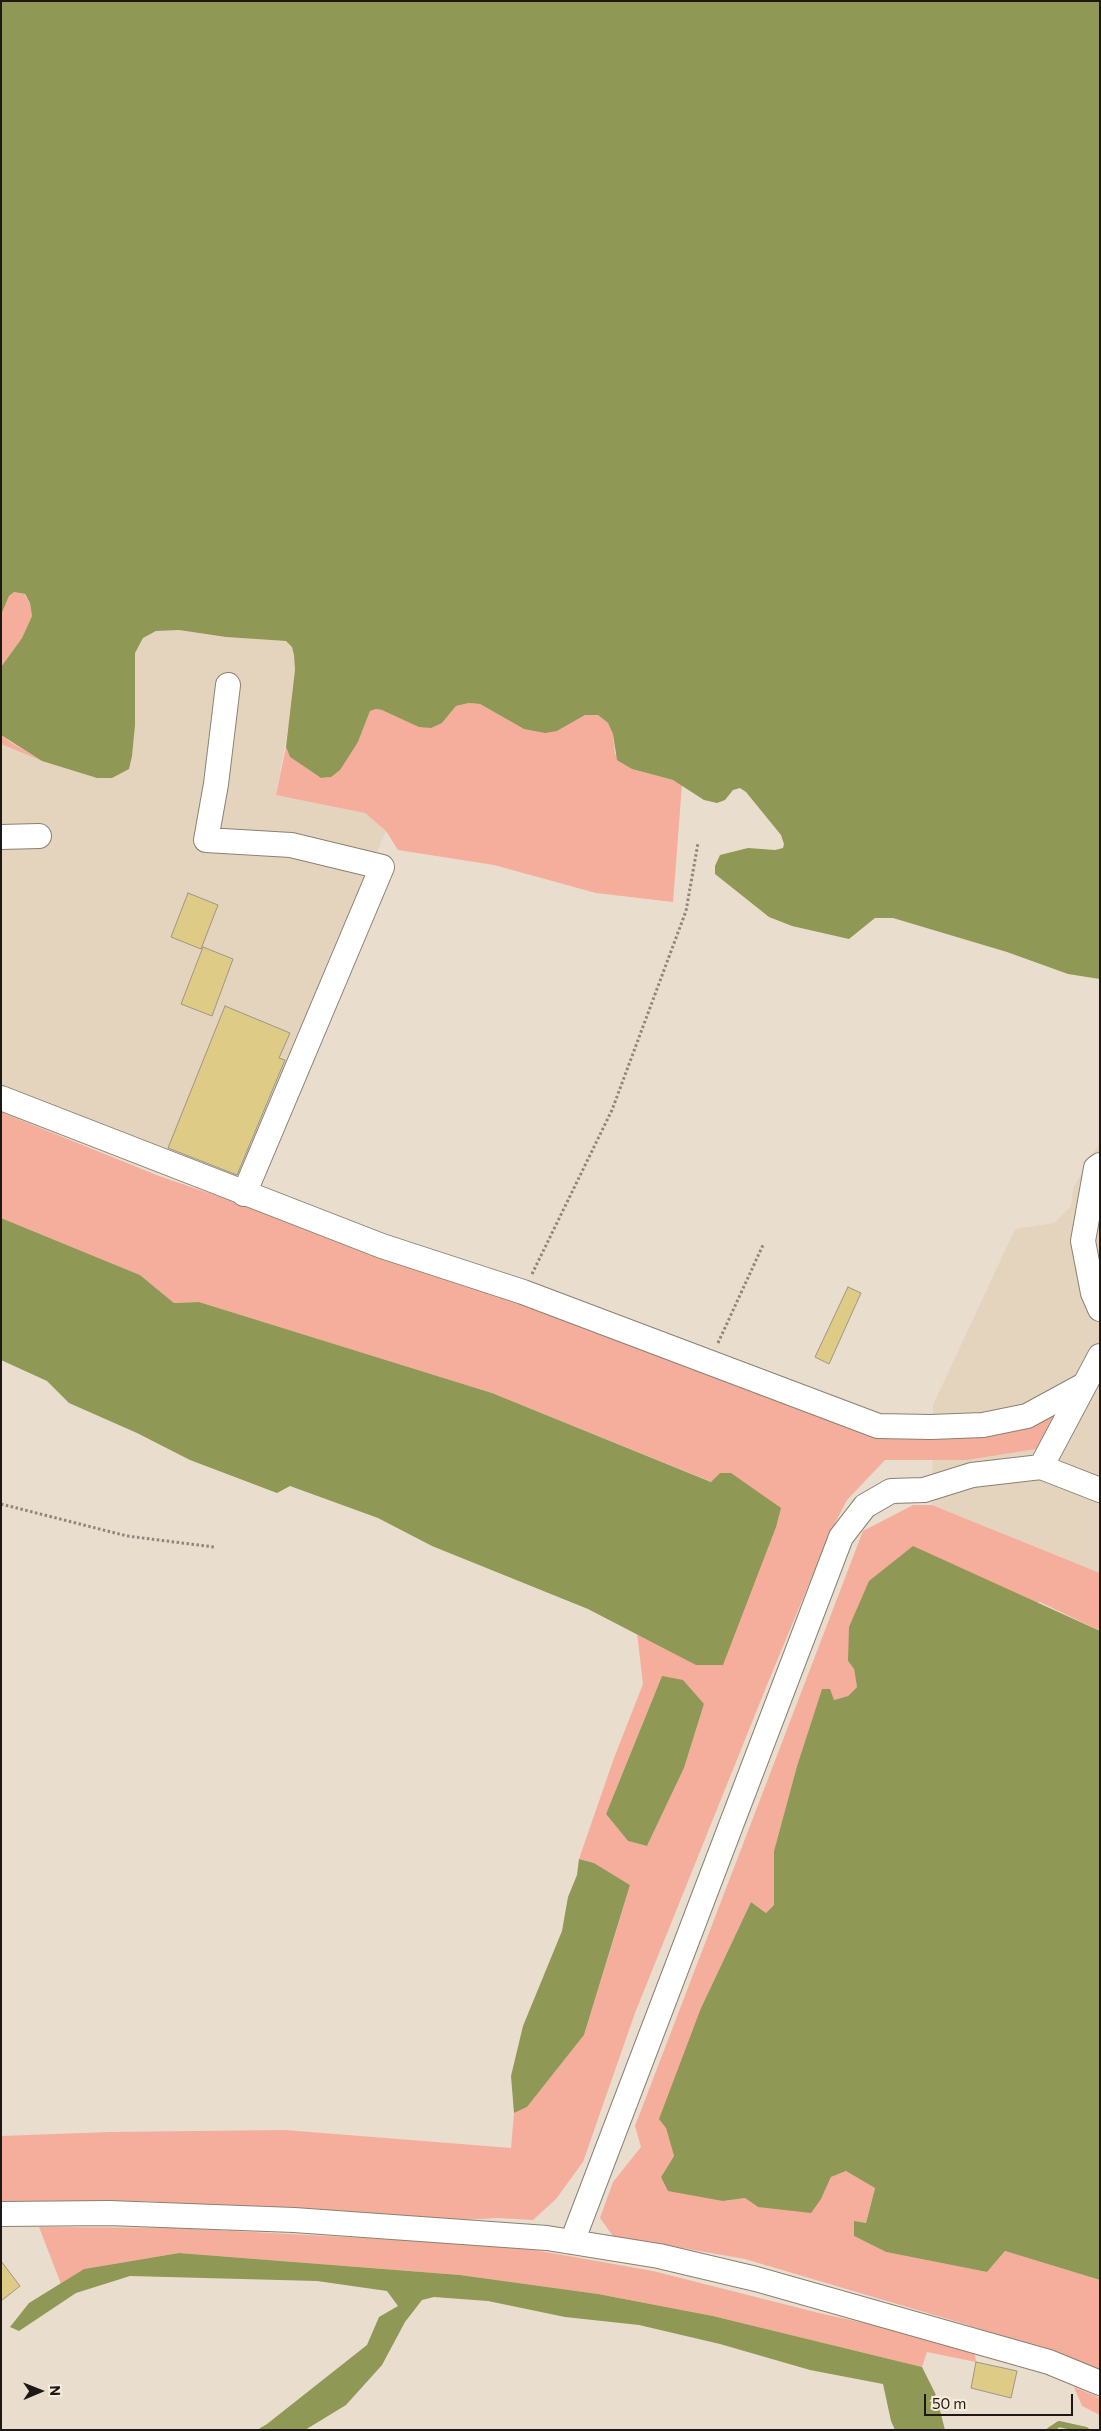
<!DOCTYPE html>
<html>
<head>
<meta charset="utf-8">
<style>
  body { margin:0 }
  #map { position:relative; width:1101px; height:2431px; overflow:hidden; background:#e9ddce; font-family:Commissioner,sans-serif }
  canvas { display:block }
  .frame { position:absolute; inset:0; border:2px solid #1d1813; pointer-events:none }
  .north { position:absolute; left:15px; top:2366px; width:50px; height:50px; -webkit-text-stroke:4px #f7ebdb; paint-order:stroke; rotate:89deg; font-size:14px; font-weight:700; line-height:20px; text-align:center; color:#1d1813 }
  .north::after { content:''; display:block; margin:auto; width:18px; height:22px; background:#1d1813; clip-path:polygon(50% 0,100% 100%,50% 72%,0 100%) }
  .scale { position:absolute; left:924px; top:2394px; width:149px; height:22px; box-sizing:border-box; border:2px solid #1d1813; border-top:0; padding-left:6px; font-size:15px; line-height:18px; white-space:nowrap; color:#1d1813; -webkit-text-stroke:4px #f7ebdb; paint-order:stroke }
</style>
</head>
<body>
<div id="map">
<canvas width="1101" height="2431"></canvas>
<div class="frame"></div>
<div class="north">N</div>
<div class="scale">50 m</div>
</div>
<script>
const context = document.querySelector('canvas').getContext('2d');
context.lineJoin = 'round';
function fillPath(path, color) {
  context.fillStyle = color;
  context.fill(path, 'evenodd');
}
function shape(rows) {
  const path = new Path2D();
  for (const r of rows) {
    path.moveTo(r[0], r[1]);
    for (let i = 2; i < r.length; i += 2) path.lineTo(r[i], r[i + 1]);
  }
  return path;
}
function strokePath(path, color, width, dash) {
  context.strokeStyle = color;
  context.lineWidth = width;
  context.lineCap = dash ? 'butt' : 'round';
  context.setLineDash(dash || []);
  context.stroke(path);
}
fillPath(shape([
  [179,630,226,637,286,641,292,647,294,655,295,670,292,706,276,794,365,813,386,831,288,1061,239,1184,1,1086,1,744,42,761,97,778,112,778,135,725,135,652,143,638,156,631],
  [1100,1142,1100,1573,932,1505,933,1405,1015,1229,1054,1223,1071,1206,1073,1188]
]), '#e4d4be');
fillPath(shape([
  [14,592,24,594,30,603,32,616,22,638,1,667,1,615,9,596],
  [469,703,480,704,524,729,557,731,585,715,598,715,608,723,613,734,615,754,632,769,673,780,682,785,673,902,596,893,494,865,398,850,386,831,365,813,276,795,286,747,290,757,321,778,327,778,358,742,370,711,376,709,382,710,442,723,456,706],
  [1,735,9,741,42,761,1,744],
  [1,1112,159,1176,469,1282,859,1429,957,1433,1041,1423,1065,1401,1042,1448,967,1460,885,1460,847,1500,831,1531,769,1680,635,2013,583,2162,556,2199,533,2220,498,2218,461,2220,142,2201,1,2203,1,2136,110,2132,285,2130,511,2148,514,2113,527,2107,584,2035,615,1935,630,1885,594,1863,579,1859,614,1758,643,1684,637,1633,665,1647,712,1482,492,1393,199,1302,174,1303,140,1275,1,1218],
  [662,1676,704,1704,684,1768,647,1846,628,1841,606,1814],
  [913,1505,932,1505,1100,1573,1100,1631,1040,1602,848,1661,854,1669,857,1687,848,1696,834,1700,822,1689,797,1766,774,1851,774,1905,766,1913,751,1902,701,2008,666,2128,674,2156,661,2177,723,2201,745,2198,758,2207,821,2199,831,2177,846,2171,875,2187,866,2223,854,2236,886,2252,987,2272,1005,2251,1100,2280,1100,2374,968,2325,745,2259,613,2236,600,2218,613,2182,641,2147,635,2126,863,1531],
  [39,2227,178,2228,512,2246,653,2271,819,2313,974,2347,976,2362,927,2352,922,2367,713,2316,598,2294,460,2275,179,2253,84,2269,61,2284],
  [1074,2387,1100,2398,1100,2415,1082,2406]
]), '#f5ae9c');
fillPath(shape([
  [1,1,1100,1,1100,979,1068,974,1007,952,893,918,875,918,849,939,792,926,769,917,715,874,715,866,720,855,748,848,775,850,783,848,784,844,781,835,746,792,740,788,733,790,725,800,717,803,704,800,673,780,632,769,617,760,613,734,608,723,598,715,585,715,557,731,545,733,524,729,480,704,469,703,456,706,442,723,431,728,419,727,382,710,376,709,370,711,358,742,340,770,331,777,321,778,290,757,286,747,295,670,294,655,292,647,286,641,226,637,179,630,156,631,143,638,135,653,135,725,132,756,129,769,112,778,97,778,42,761,1,735,1,667,22,638,32,616,30,603,25,594,14,592,9,596,1,615],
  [1,1218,140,1275,174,1303,199,1302,492,1393,711,1482,720,1473,731,1473,781,1508,776,1527,723,1665,696,1665,588,1609,432,1546,378,1518,290,1486,277,1493,190,1460,137,1433,69,1403,47,1381,1,1360],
  [913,1546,1100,1631,1100,2280,1005,2251,987,2272,886,2252,854,2236,854,2221,866,2223,875,2188,846,2171,831,2177,821,2199,811,2213,758,2207,745,2198,723,2201,668,2191,661,2177,674,2156,666,2128,659,2119,701,2008,751,1902,766,1913,774,1905,774,1851,797,1766,822,1689,830,1689,834,1700,848,1696,857,1687,854,1669,848,1661,849,1627,869,1581],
  [662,1676,683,1680,704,1704,684,1768,647,1846,628,1841,606,1814],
  [579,1859,594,1863,630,1885,584,2035,527,2107,514,2113,511,2076,523,2026,562,1931,568,1897,577,1875],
  [179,2253,460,2275,598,2294,713,2316,922,2367,936,2395,945,2430,895,2430,891,2421,883,2384,810,2370,720,2344,639,2325,565,2317,488,2301,434,2297,422,2300,405,2322,382,2365,346,2405,305,2430,257,2430,267,2424,367,2345,379,2317,398,2306,387,2291,317,2281,130,2276,76,2293,19,2331,10,2327,29,2303,84,2269]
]), '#8f9854');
strokePath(shape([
  [1050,2430,1059,2424,1086,2430]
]), '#8f9854', 6);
const building = shape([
  [188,893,218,905,201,949,171,937,188,893],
  [203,947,233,959,212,1016,181,1004,203,947],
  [225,1006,290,1033,279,1058,285,1060,237,1175,168,1148,225,1006],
  [848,1287,861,1293,829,1364,815,1357,848,1287],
  [1,2261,20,2286,1,2301,1,2261],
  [976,2362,1017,2371,1011,2398,971,2388,976,2362]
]);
fillPath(building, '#decb86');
strokePath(building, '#9b9786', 1);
const minor = shape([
  [228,685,216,784,206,840,291,845,382,867,244,1194],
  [1,837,39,836],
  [1,1098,382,1246,523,1292,878,1426,931,1427,983,1425,1027,1416,1084,1385],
  [1100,1165,1096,1168,1083,1241,1093,1293,1100,1309],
  [1041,1467,1100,1356],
  [1,2214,109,2213,294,2220,547,2238,659,2256,756,2279,1049,2362,1100,2383],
  [572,2242,841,1537,865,1506,891,1491,924,1490,972,1475,1041,1467,1100,1490]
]);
strokePath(minor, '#8a8072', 26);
strokePath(shape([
  [532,1274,612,1110,686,911,698,843],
  [718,1343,763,1245],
  [1,1504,127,1536,214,1547]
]), '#8f867b', 3, [2.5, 2.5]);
strokePath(minor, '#fff', 24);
</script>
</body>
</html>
